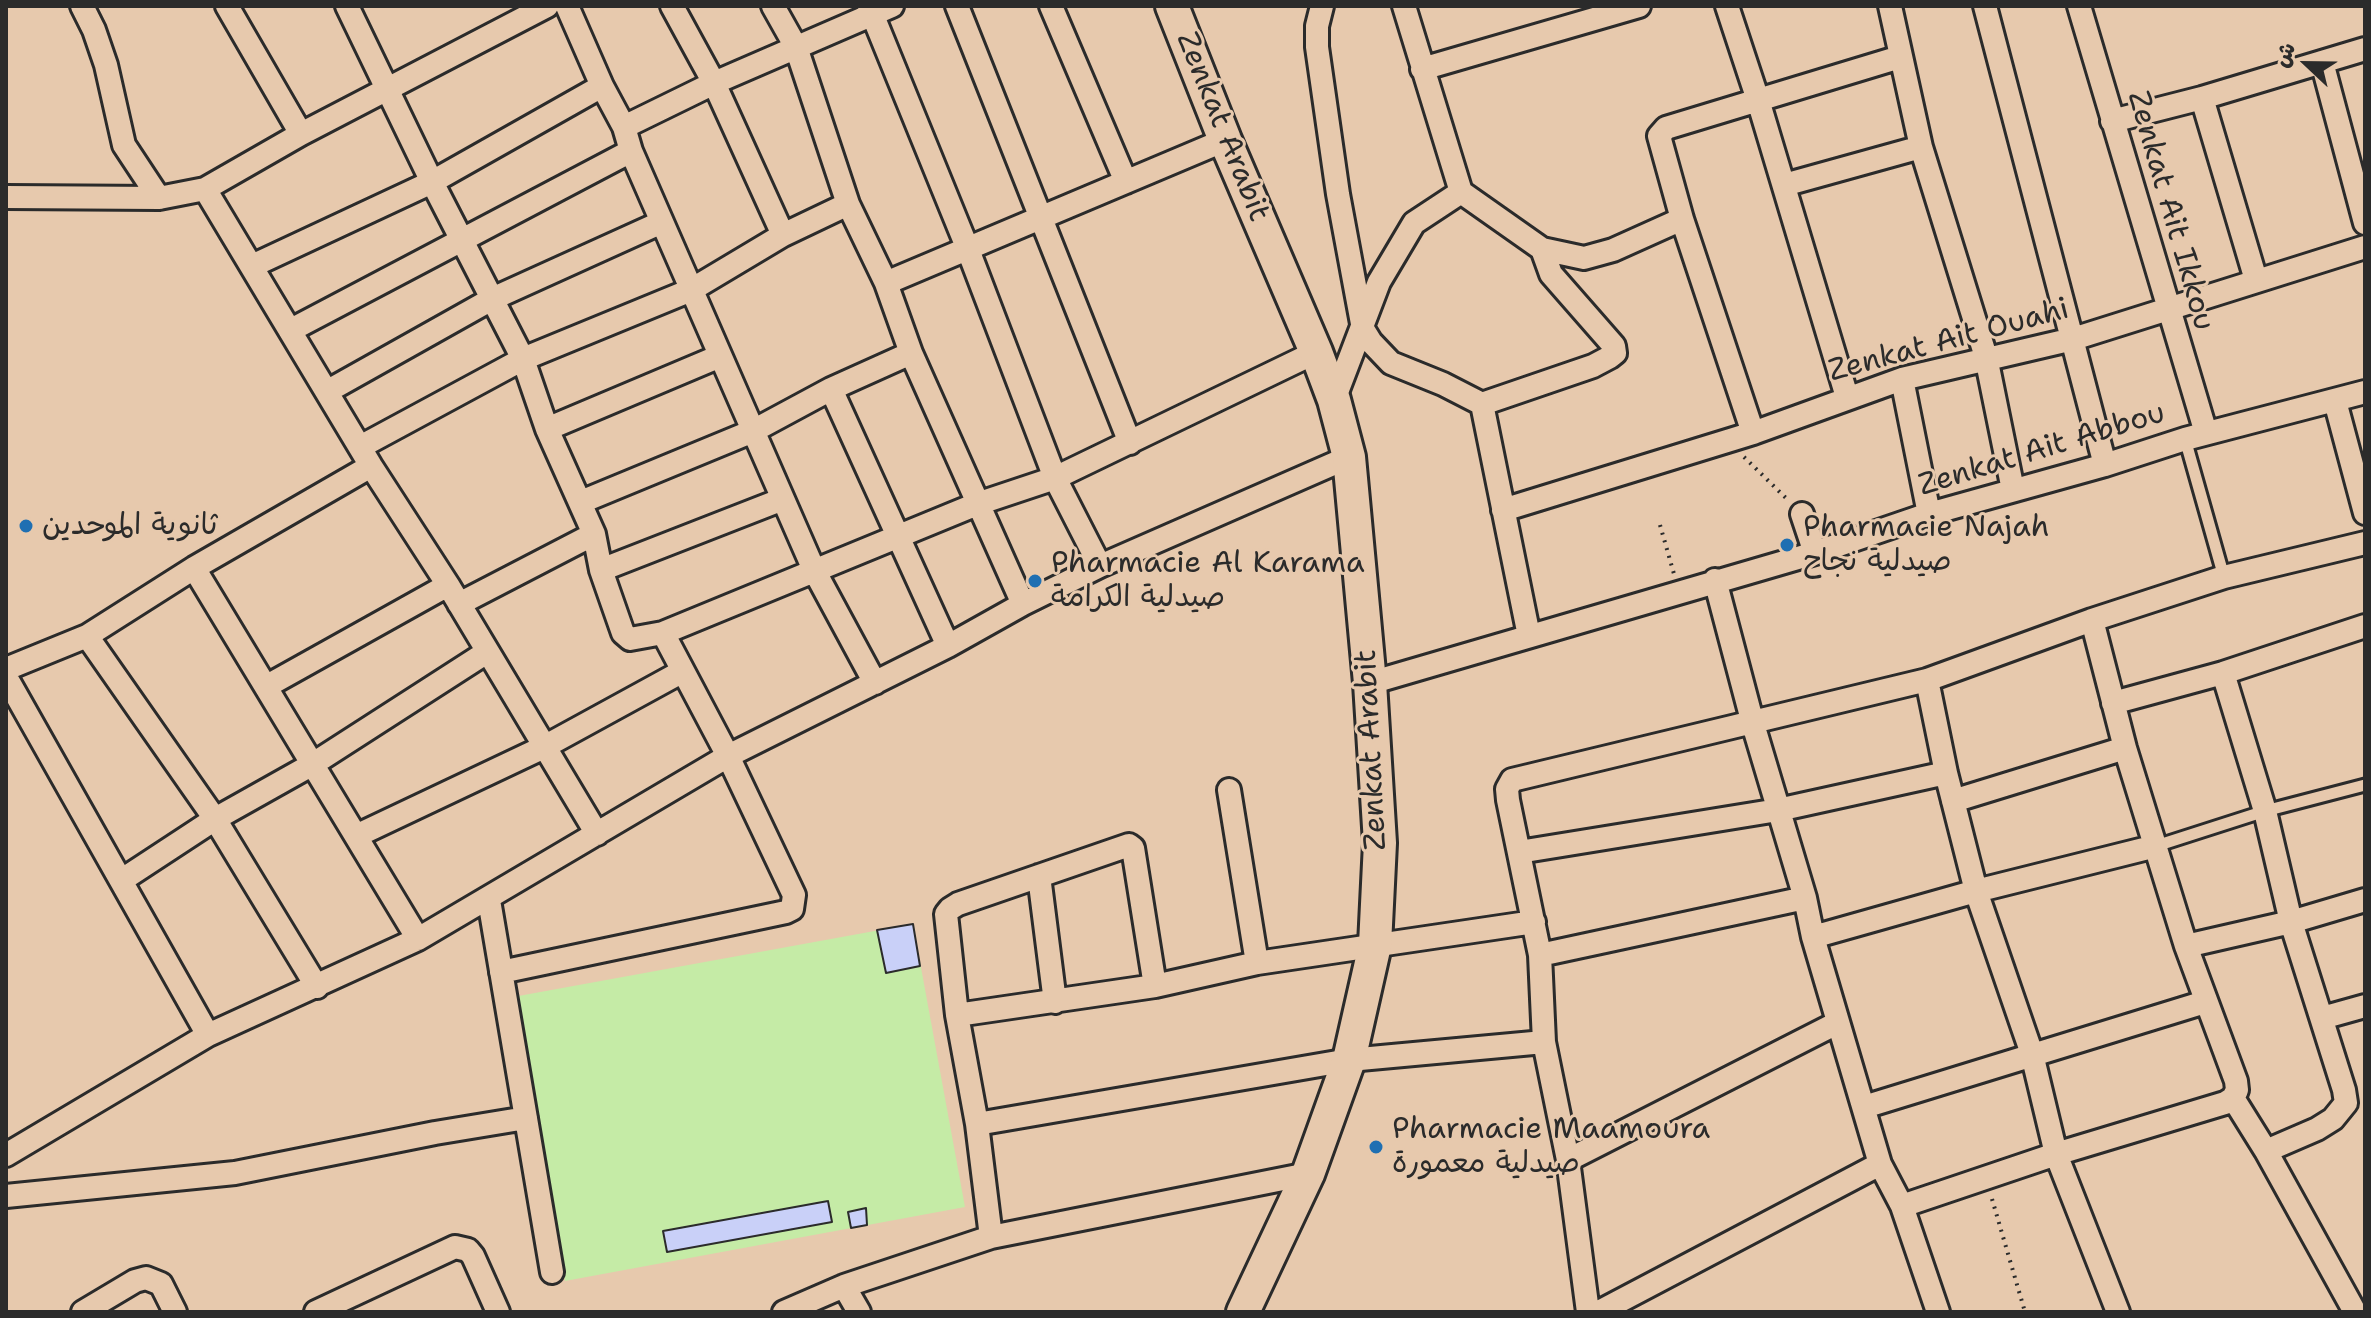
<!DOCTYPE html>
<html>
<head>
<meta charset="utf-8">
<style>
  body { margin:0 }
  #map { position:relative; width:2371px; height:1318px; overflow:hidden; background:#e7c9ad; font-family:"Shantell Sans","Playpen Sans Arabic",sans-serif }
  canvas { display:block }
  .frame { position:absolute; inset:0; border:8px solid #2b2b2b; pointer-events:none }
  .north { position:absolute; left:2267px; top:24px; width:80px; height:80px; -webkit-text-stroke:6px #e7c9ad; paint-order:stroke; rotate:292deg; font-size:22px; font-weight:700; line-height:32px; text-align:center; color:#2b2b2b }
  .north::after { content:''; display:block; margin:auto; width:28px; height:36px; background:#2b2b2b; clip-path:polygon(50% 0,100% 100%,50% 72%,0 100%) }
</style>
</head>
<body>
<div id="map">
<canvas width="2371" height="1318"></canvas>
<div class="frame"></div>
<div class="north">ش</div>
</div>
<script>
const context = document.querySelector('canvas').getContext('2d');
context.lineJoin = 'round';
function fillPath(path, color) {
  context.fillStyle = color;
  context.fill(path, 'evenodd');
}
function shape(rows) {
  const path = new Path2D();
  for (const r of rows) {
    path.moveTo(r[0], r[1]);
    for (let i = 2; i < r.length; i += 2) path.lineTo(r[i], r[i + 1]);
  }
  return path;
}
function strokePath(path, color, width, dash) {
  context.strokeStyle = color;
  context.lineWidth = width;
  context.lineCap = dash ? 'butt' : 'round';
  context.setLineDash(dash || []);
  context.stroke(path);
}
function drawText(font, color, halo, rows, align = 'center') {
  context.font = font + ' "Shantell Sans","Playpen Sans Arabic",sans-serif';
  context.lineWidth = 6;
  context.setLineDash([]);
  context.textBaseline = 'middle';
  context.strokeStyle = halo;
  context.fillStyle = color;
  for (const [text, x, y, turn = 0] of rows) {
    context.save();
    context.translate(x, y);
    context.rotate((+turn || 0) * Math.PI / 180);
    context.textAlign = isNaN(turn) ? turn : align;
    if (halo) context.strokeText(text, 0, 0);
    context.fillText(text, 0, 0);
    context.restore();
  }
}
fillPath(shape([
  [913,924,965,1207,565,1281,513,997]
]), '#c5eba6');
const building = shape([
  [913,924,920,966,886,973,877,930,913,924],
  [828,1201,832,1222,667,1252,663,1231,828,1201],
  [866,1208,867,1225,851,1228,848,1212,866,1208]
]);
fillPath(building, '#c9d0f8');
strokePath(building, '#2b2b2b', 2);
const lane = shape([
  [2185,439,2224,577],
  [2156,846,2265,811,2365,785]
]);
const street = shape([
  [82,6,94,30,106,65,124,145,159,198],
  [227,6,301,134],
  [347,6,432,182,523,359,547,429,594,534,601,570,623,633,630,639,663,633,728,756,794,895,792,909,786,912,501,972],
  [567,6,602,86,624,127,631,151,814,570,875,683],
  [672,6,714,83,783,235],
  [773,6,796,47,848,204,886,283,911,353,1023,604],
  [869,6,967,247,1055,478,1100,566],
  [957,6,1130,443],
  [1051,6,1126,182],
  [1322,6,1317,26,1317,47,1338,194,1363,329,1371,342,1391,363,1443,384,1482,404,1593,366,1610,357,1615,353,1614,346,1551,274,1542,249],
  [1404,6,1461,192,1542,249,1584,258,1613,250,1682,219],
  [1727,6,1758,100,1847,397],
  [1890,6,1921,147,1986,357,2013,490],
  [1985,6,2105,465],
  [2079,6,2206,433],
  [2322,62,2365,223],
  [1422,69,1639,6],
  [2202,98,2256,280],
  [2112,121,2202,98,2365,49],
  [624,127,714,83,892,6],
  [1784,185,1921,147],
  [205,189,371,466,448,585,597,834],
  [6,197,159,198,205,189,301,134,547,6],
  [252,266,432,182,602,86],
  [886,283,1225,140],
  [291,330,631,151],
  [1902,379,1929,514],
  [831,389,948,646],
  [328,391,492,299,662,222],
  [1334,400,1379,282,1414,223,1461,192],
  [2335,401,2365,513],
  [1482,404,1529,636],
  [547,429,720,356],
  [1753,433,1682,219,1659,136,1666,128,1900,57],
  [360,447,523,359,691,290,783,235,848,204],
  [581,502,753,431,831,389,911,353],
  [1503,510,1753,433,1902,379,2073,339,2365,247],
  [1802,514,1815,553],
  [194,568,418,939],
  [601,570,783,499],
  [1715,580,1753,724,1805,898,1813,937,1880,1164,1902,1206,1938,1312],
  [459,604,594,534],
  [663,633,977,504,1055,478,1316,352],
  [87,636,215,819,317,987],
  [6,669,87,636,194,568,371,466],
  [2223,673,2265,811,2291,922,2344,1090,2346,1103,2333,1119,2317,1129,2266,1151],
  [6,677,208,1035],
  [1927,680,1946,773,1976,891,2032,1054,2056,1154,2118,1312],
  [1370,683,1815,553,1929,514,2105,465,2185,439,2365,392],
  [267,686,448,585],
  [2113,703,2223,673,2365,626],
  [1229,790,1257,963],
  [1953,801,2125,748],
  [356,836,544,747,683,671],
  [1519,852,1778,810,1946,773],
  [1039,876,1055,1002],
  [122,880,215,819,313,764,487,652],
  [489,900,552,1272],
  [1813,937,1976,891,2156,846],
  [2186,946,2291,922,2365,900],
  [1540,955,1805,898],
  [957,1015,1155,986,1257,963,1534,922],
  [2322,1018,2365,1006],
  [2233,1098,2266,1151,2355,1312],
  [1864,1107,2205,1002],
  [977,1124,1349,1060,1544,1042],
  [6,1155,208,1035,418,939,728,756,948,646,1023,604,1100,566,1349,457],
  [1568,1160,1837,1023],
  [6,1196,235,1173,435,1133,526,1118],
  [1902,1206,2056,1154,2225,1103,2233,1098,2237,1090,2236,1081,2186,946,2125,748,2092,620],
  [991,1237,977,1124,957,1015,946,914,950,909,958,904,1129,845,1133,848,1155,986],
  [844,1286,859,1312],
  [83,1312,135,1281,146,1278,161,1284,175,1312],
  [316,1312,455,1247,468,1250,473,1256,498,1312],
  [784,1312,844,1286,991,1237,1308,1174],
  [1588,1312,1568,1160,1544,1042,1540,955,1508,800,1507,789,1512,780,1927,680,2092,620,2224,577,2365,543],
  [1599,1312,1880,1164]
]);
const secondary = shape([
  [1172,6,1225,140,1316,352,1334,400,1349,457,1370,683,1380,843,1375,945,1349,1060,1308,1174,1243,1312]
]);
strokePath(lane, '#2b2b2b', 17);
strokePath(street, '#2b2b2b', 28);
strokePath(secondary, '#2b2b2b', 38);
strokePath(shape([
  [1744,457,1789,501],
  [1660,525,1674,574],
  [1992,1199,2025,1312]
]), '#2b2b2b', 4, [2, 6]);
strokePath(lane, '#e7c9ad', 11);
strokePath(street, '#e7c9ad', 22);
strokePath(secondary, '#e7c9ad', 32);
for (const [x, y, r, color] of [
  [26,526,8,"#1f6fb2"],
  [1787,545,8,"#1f6fb2"],
  [1035,581,8,"#1f6fb2"],
  [1376,1147,8,"#1f6fb2"]
]) {
  const dot = new Path2D();
  dot.arc(x, y, r, 0, 2 * Math.PI);
  context.fillStyle = color;
  context.fill(dot);
  strokePath(dot, '#e7c9ad', 3);
}
drawText('30px', '#2b2b2b', '#e7c9ad', [
  ["Zenkat Arabit",1222,127,68],
  ["Zenkat Ait Ikkou",2170,211,74],
  ["Zenkat Ait Ouahi",1949,341,-15],
  ["Zenkat Ait Abbou",2042,450,-17],
  ["Zenkat Arabit",1372,750,-93]
]);
drawText('30px', '#2b2b2b', '#e7c9ad', [
  ["ثانوية الموحدين",42,526],
  ["Pharmacie Najah",1803,528],
  ["صيدلية نجاح",1803,562],
  ["Pharmacie Al Karama",1051,564],
  ["صيدلية الكرامة",1051,598],
  ["Pharmacie Maamoura",1392,1130],
  ["صيدلية معمورة",1392,1164]
], 'left');
</script>
</body>
</html>
